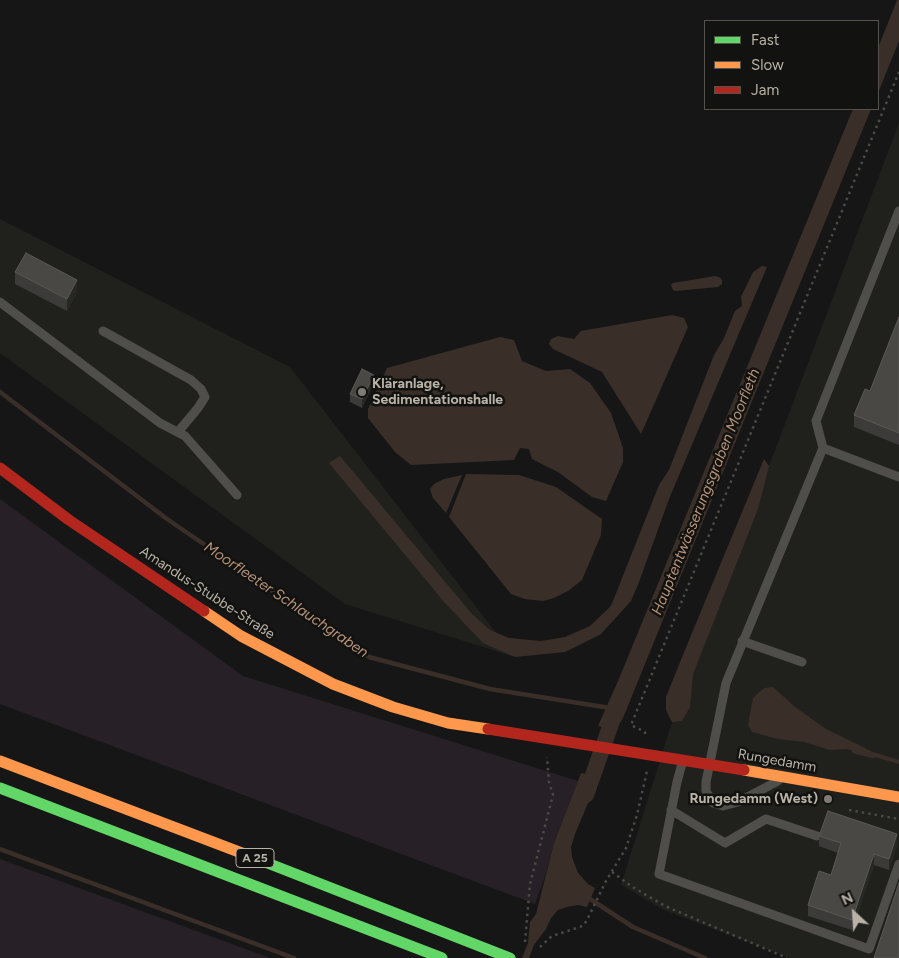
<!DOCTYPE html>
<html>
<head>
<meta charset="utf-8">
<style>
  body { margin:0 }
  #map { position:relative; width:899px; height:958px; overflow:hidden; background:#161616; font-family:Figtree,sans-serif }
  canvas { display:block }
  .legend { position:absolute; left:704px; top:20px; width:175px; height:90px; box-sizing:border-box; background:#121210; border:1px solid #55524c; margin:0; padding:6px 9px; list-style:none; font-size:15px; color:#b9b2a6 }
  .legend li { display:flex; align-items:center; gap:10px; height:25px }
  .legend b { width:25px; border:1px solid #55524c }
  .north { position:absolute; left:829px; top:888px; width:50px; height:50px; -webkit-text-stroke:4px #121210; paint-order:stroke; rotate:335deg; font-size:14px; font-weight:700; line-height:20px; text-align:center; color:#b9b2a6 }
  .north::after { content:''; display:block; margin:auto; width:18px; height:22px; background:#b9b2a6; clip-path:polygon(50% 0,100% 100%,50% 72%,0 100%) }
</style>
</head>
<body>
<div id="map">
<canvas width="899" height="958"></canvas>
<ul class="legend">
<li><b style="height:6px;background:#63d668"></b>Fast</li>
<li><b style="height:6px;background:#ff974d"></b>Slow</li>
<li><b style="height:6px;background:#b3261e"></b>Jam</li>
</ul>
<div class="north">N</div>
</div>
<script>
const context = document.querySelector('canvas').getContext('2d');
context.lineJoin = 'round';
function fillPath(path, color) {
  context.fillStyle = color;
  context.fill(path, 'evenodd');
}
function shape(rows) {
  const path = new Path2D();
  for (const r of rows) {
    path.moveTo(r[0], r[1]);
    for (let i = 2; i < r.length; i += 2) path.lineTo(r[i], r[i + 1]);
  }
  return path;
}
function strokePath(path, color, width, dash) {
  context.strokeStyle = color;
  context.lineWidth = width;
  context.lineCap = dash ? 'butt' : 'round';
  context.setLineDash(dash || []);
  context.stroke(path);
}
function drawText(font, color, halo, rows, align = 'center') {
  context.font = font + ' Figtree,sans-serif';
  context.lineWidth = 5;
  context.setLineDash([]);
  context.textBaseline = 'middle';
  context.strokeStyle = halo;
  context.fillStyle = color;
  for (const [text, x, y, turn = 0] of rows) {
    context.save();
    context.translate(x, y);
    context.rotate((+turn || 0) * Math.PI / 180);
    context.textAlign = isNaN(turn) ? turn : align;
    if (halo) context.strokeText(text, 0, 0);
    context.fillText(text, 0, 0);
    context.restore();
  }
}
fillPath(shape([
  [899,123,899,958,790,958,664,910,621,885,672,722],
  [0,219,290,367,515,657,345,604,0,353]
]), '#20201d');
fillPath(shape([
  [0,499,243,676,578,781,554,843,545,876,535,904,0,704],
  [0,859,270,958,0,958]
]), '#282027');
fillPath(shape([
  [897,0,899,0,899,41,878,93,878,48],
  [853,109,871,109,623,718,616,729,598,726,618,681],
  [762,266,767,267,669,499,639,582,631,601,601,634,565,652,515,657,483,643,445,603,329,463,340,456,472,614,490,630,509,638,541,641,565,637,590,626,611,606,659,485,669,470,714,355,724,338,735,311,742,306,741,297,753,272],
  [715,276,721,278,722,281,722,284,718,287,676,291,673,290,671,285,673,283],
  [672,315,684,318,688,327,641,434,602,372,553,349,549,344,551,339,558,336,574,339,581,331],
  [500,337,514,340,522,361,546,371,570,369,590,383,611,413,623,448,623,462,606,501,592,497,558,472,532,459,529,449,520,448,514,460,411,465,395,452,368,418,368,409,387,368],
  [764,459,769,466,758,509,693,674,690,707,682,721,672,722,666,710,666,697,687,645],
  [466,474,519,475,556,487,602,519,601,535,582,580,568,591,554,598,543,601,525,599,511,594,449,517],
  [462,475,446,513,433,498,430,489,434,484,444,479],
  [773,687,795,707,826,729,873,752,899,760,899,764,847,749,830,750,804,742,778,739,752,732,748,725,753,698,764,688],
  [581,773,599,777,575,834,571,847,572,857,578,873,588,884,595,888,587,907,578,905,567,907,558,910,551,918,546,929,534,945,529,958,522,958,528,943,530,922,536,914,554,843]
]), '#392f28');
strokePath(shape([
  [0,392,167,519,369,657,490,689,610,708],
  [854,751,873,756],
  [0,849,294,958],
  [587,897,633,927,705,958]
]), '#392f28', 4.5);
strokePath(shape([
  [586,795,617,707]
]), '#392f28', 16);
strokePath(shape([
  [645,734,645,732,631,725,899,72],
  [849,810,899,819],
  [612,872,631,886,665,906,787,958],
  [525,942,530,884,553,795,549,782,547,757],
  [540,947,552,936,580,927,584,925,588,918,606,881,626,848,637,815,647,771]
]), '#4a4946', 2.5, [2.5, 4]);
strokePath(shape([
  [899,211,816,421,823,448,899,477],
  [0,302,160,423,185,436,237,495],
  [103,331,191,380,201,389,205,397,198,408,178,432],
  [742,641,802,662],
  [683,760,677,782,659,874,869,949,899,864],
  [778,781,738,802,723,806,713,803,706,791,706,782,726,683,823,448],
  [671,810,725,843,766,819,817,836]
]), '#4f4e4a', 9);
strokePath(shape([
  [0,788,442,958],
  [247,855,510,958]
]), '#63d668', 11);
strokePath(shape([
  [204,611,241,636,333,684,393,707,448,723,488,729],
  [0,761,247,855],
  [744,770,899,797]
]), '#ff974d', 11);
strokePath(shape([
  [0,468,69,520,204,611],
  [488,729,744,770]
]), '#b3261e', 11);
fillPath(shape([
  [15,272,77,292,67,311,15,284],
  [899,317,899,445,854,427,854,415,870,391],
  [374,383,362,408,350,402,350,394],
  [819,836,897,845,889,870,874,865,852,930,808,916,808,905,831,875,838,853,819,846]
]), '#3c3b39');
fillPath(shape([
  [77,280,77,292,67,311,67,299],
  [374,375,374,383,362,408,362,399],
  [897,834,897,845,889,870,889,859],
  [874,854,874,865,852,930,852,920]
]), '#272726');
const building = shape([
  [26,253,77,280,67,299,15,272,26,253],
  [899,317,899,433,854,415,865,389,870,391,899,317],
  [362,369,374,375,362,399,350,394,362,369],
  [828,811,897,834,889,859,874,854,852,920,808,905,819,871,831,875,841,843,819,836,828,811],
  [899,883,899,956,898,958,874,958,899,883]
]);
fillPath(building, '#4a4845');
strokePath(building, '#5b5854', 1);
for (const [x, y, r, color] of [
  [362,392,5,"#807b74"],
  [828,799,5,"#807b74"]
]) {
  const dot = new Path2D();
  dot.arc(x, y, r, 0, 2 * Math.PI);
  context.fillStyle = color;
  context.fill(dot);
  strokePath(dot, '#121210', 2);
}
for (const [x, y, w] of [
  [255,858,38]
]) {
  const box = new Path2D();
  box.roundRect(x - w / 2, y - 9.5, w, 19, 4);
  context.fillStyle = '#121210';
  context.fill(box);
  strokePath(box, '#b9b2a6', 1);
}
drawText('bold 12px', '#b9b2a6', null, [
  ["A 25",255,858]
]);
drawText('bold 14px', '#b9b2a6', '#121210', [
  ["Kläranlage,",372,384],
  ["Sedimentationshalle",372,400],
  ["Rungedamm (West)",818,799,"right"]
], 'left');
drawText('14px', '#b9b2a6', '#121210', [
  ["Amandus-Stubbe-Straße",207,593,33],
  ["Rungedamm",777,761,10]
]);
drawText('italic 15px', '#b7937a', '#121210', [
  ["Hauptentwässerungsgraben Moorfleth",706,492,-68],
  ["Moorfleeter Schlauchgraben",286,600,34]
]);
</script>
</body>
</html>
